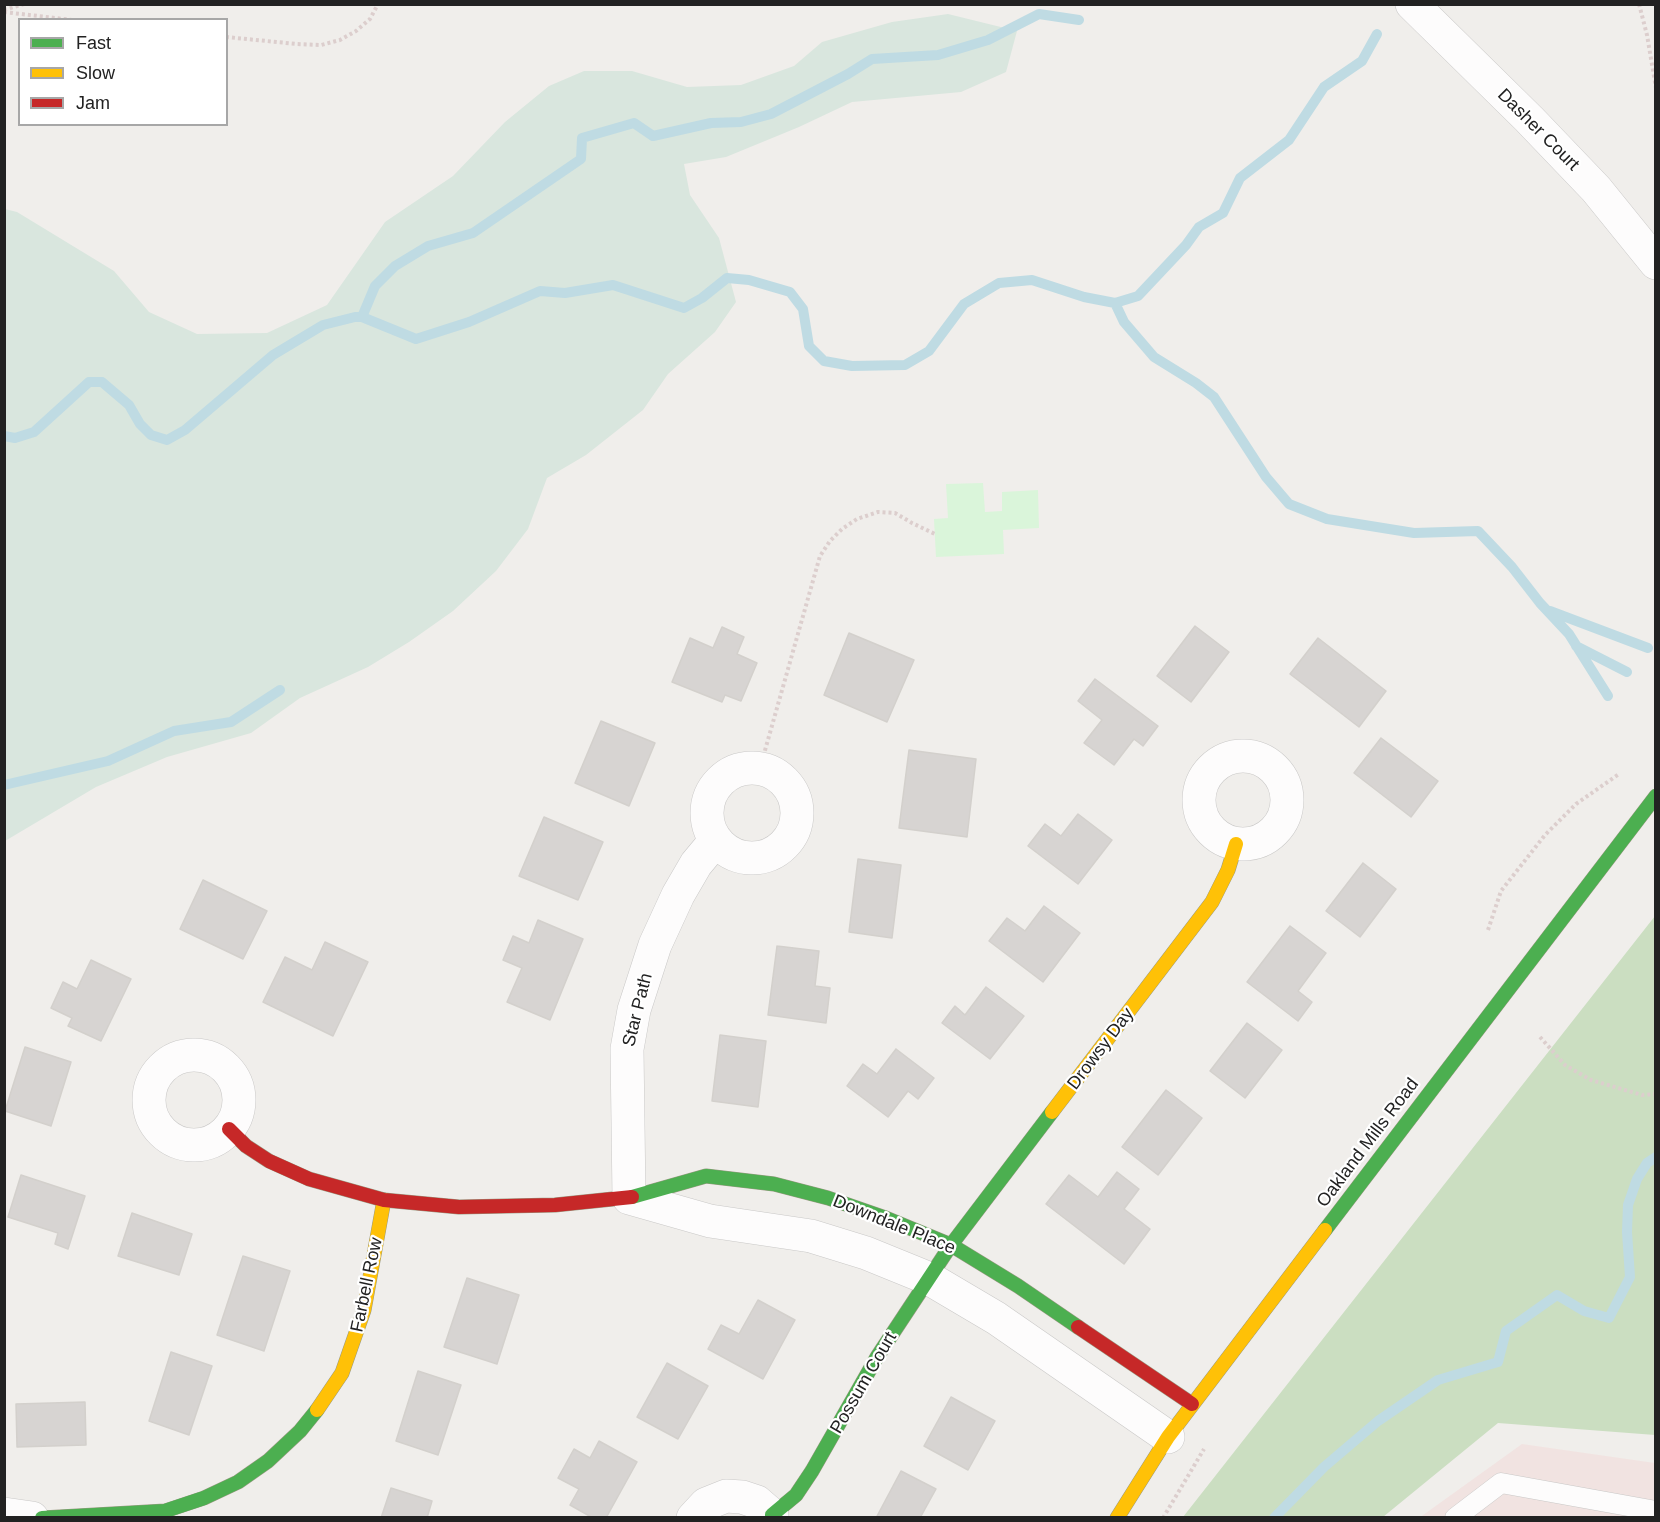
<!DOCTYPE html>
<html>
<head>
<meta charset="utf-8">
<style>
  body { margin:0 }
  #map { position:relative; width:1660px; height:1522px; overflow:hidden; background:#f0eeeb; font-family:Arial,sans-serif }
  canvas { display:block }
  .frame { position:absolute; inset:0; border:6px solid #222; pointer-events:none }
  .legend { position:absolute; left:18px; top:18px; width:210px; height:108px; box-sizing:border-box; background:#fff; border:2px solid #a7a7a7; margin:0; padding:8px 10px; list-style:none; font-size:18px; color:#222 }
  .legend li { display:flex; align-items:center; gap:12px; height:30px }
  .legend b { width:30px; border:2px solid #a7a7a7 }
</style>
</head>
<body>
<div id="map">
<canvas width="1660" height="1522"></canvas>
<div class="frame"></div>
<ul class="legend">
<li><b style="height:8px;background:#4caf50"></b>Fast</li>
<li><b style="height:8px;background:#ffc107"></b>Slow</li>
<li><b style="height:8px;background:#c62828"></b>Jam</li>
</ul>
</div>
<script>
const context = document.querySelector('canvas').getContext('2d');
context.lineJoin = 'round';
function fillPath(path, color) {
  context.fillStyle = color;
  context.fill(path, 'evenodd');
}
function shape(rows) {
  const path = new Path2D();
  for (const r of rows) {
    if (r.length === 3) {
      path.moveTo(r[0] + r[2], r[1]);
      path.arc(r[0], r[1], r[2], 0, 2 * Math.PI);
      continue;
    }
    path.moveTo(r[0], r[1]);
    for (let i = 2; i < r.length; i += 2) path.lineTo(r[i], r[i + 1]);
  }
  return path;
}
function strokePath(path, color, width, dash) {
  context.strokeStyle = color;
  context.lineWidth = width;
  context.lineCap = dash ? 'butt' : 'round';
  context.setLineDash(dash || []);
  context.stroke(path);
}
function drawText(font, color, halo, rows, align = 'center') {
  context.font = font + ' Arial,sans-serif';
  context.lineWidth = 4.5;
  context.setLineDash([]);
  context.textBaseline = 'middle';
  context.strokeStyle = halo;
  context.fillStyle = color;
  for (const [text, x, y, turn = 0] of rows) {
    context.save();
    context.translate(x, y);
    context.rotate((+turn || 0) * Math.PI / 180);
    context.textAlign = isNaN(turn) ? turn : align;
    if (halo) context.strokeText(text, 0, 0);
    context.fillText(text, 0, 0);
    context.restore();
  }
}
fillPath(shape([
  [1522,1444,1655,1463,1655,1517,1419,1518]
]), '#f1e3e1');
fillPath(shape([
  [1655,916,1655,1435,1498,1423,1383,1517,1183,1517]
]), '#cbdec1');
fillPath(shape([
  [948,14,1017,31,1006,72,961,92,852,102,799,127,726,157,684,164,690,195,719,238,736,302,715,332,668,374,643,410,586,455,547,478,528,529,496,571,453,611,409,642,368,667,300,698,251,733,167,757,96,787,5,841,5,209,17,212,114,271,149,312,197,334,267,333,327,305,385,222,453,176,505,122,549,86,584,71,632,71,687,87,741,85,794,66,822,42,892,22]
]), '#d9e6de');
fillPath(shape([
  [983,483,985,512,1002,511,1002,492,1038,490,1039,528,1003,530,1004,554,936,557,934,519,948,518,946,484]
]), '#daf5da');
strokePath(shape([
  [1115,303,1138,296,1186,245,1199,227,1223,213,1240,178,1289,140,1324,87,1362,61,1377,34],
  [362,317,375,286,395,266,428,246,473,233,581,159,582,138,634,123,653,136,711,123,741,122,771,114,848,74,872,59,938,55,988,40,1039,14,1079,20],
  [4,436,15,438,34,432,89,382,102,382,129,405,140,424,151,435,167,440,185,430,273,355,323,325,355,317,362,317,416,339,469,322,540,291,565,293,613,285,684,308,702,298,727,278,749,280,790,292,803,309,809,346,824,361,852,366,905,365,929,351,964,304,999,283,1032,280,1084,297,1115,303,1124,322,1154,357,1196,383,1214,397,1266,477,1289,504,1327,519,1414,533,1478,531,1512,567,1540,603,1569,634,1608,696],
  [1550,611,1648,648],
  [1576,646,1627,672],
  [4,785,108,761,174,731,231,722,280,690],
  [1274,1518,1324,1467,1378,1421,1438,1380,1498,1362,1506,1331,1557,1295,1584,1311,1609,1318,1630,1277,1627,1232,1628,1205,1637,1179,1647,1163,1656,1157]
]), '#bfdbe3', 10);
const building = shape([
  [1195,626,1229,652,1191,702,1157,676,1195,626],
  [722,627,744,637,737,654,757,663,741,701,725,695,722,702,672,682,690,638,713,648,722,627],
  [849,633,914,660,887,722,824,695,849,633],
  [1318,638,1386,691,1359,727,1290,674,1318,638],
  [1095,679,1158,726,1143,746,1134,739,1114,765,1084,743,1102,720,1078,701,1095,679],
  [601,721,655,743,629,806,575,783,601,721],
  [1381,738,1438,781,1411,817,1354,773,1381,738],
  [909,750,976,759,967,837,899,828,909,750],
  [1078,814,1112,840,1078,884,1028,846,1045,824,1061,836,1078,814],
  [544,817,603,842,578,900,519,876,544,817],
  [858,859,901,865,892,938,849,932,858,859],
  [1363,863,1396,889,1360,937,1326,911,1363,863],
  [203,880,267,911,243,959,180,929,203,880],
  [1044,906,1080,933,1043,982,989,941,1007,918,1025,931,1044,906],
  [538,920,583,939,550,1020,507,1002,522,968,503,960,513,936,529,943,538,920],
  [1290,926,1326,953,1298,991,1312,1002,1298,1021,1247,982,1290,926],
  [325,942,368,962,333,1036,263,1002,285,957,312,970,325,942],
  [777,946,819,951,815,986,830,988,826,1023,768,1015,777,946],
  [91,960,131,979,101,1041,68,1026,72,1018,51,1008,63,982,77,989,91,960],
  [986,987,1024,1016,990,1059,942,1023,955,1006,965,1015,986,987],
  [1247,1023,1282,1050,1245,1098,1210,1071,1247,1023],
  [720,1035,766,1041,758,1107,712,1101,720,1035],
  [25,1047,71,1062,51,1126,5,1111,25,1047],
  [896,1049,934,1078,918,1099,908,1091,888,1117,847,1086,863,1064,877,1074,896,1049],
  [1166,1090,1202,1118,1158,1175,1122,1147,1166,1090],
  [1117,1172,1139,1189,1124,1209,1150,1229,1124,1264,1046,1204,1069,1175,1098,1197,1117,1172],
  [21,1175,85,1196,68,1249,55,1244,58,1233,8,1217,21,1175],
  [132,1213,192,1234,179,1275,118,1256,132,1213],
  [243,1256,290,1271,264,1351,217,1335,243,1256],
  [467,1278,519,1295,497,1364,444,1347,467,1278],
  [758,1300,795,1320,763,1379,708,1349,721,1325,739,1334,758,1300],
  [171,1352,212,1366,189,1435,149,1421,171,1352],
  [667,1363,708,1386,678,1439,637,1417,667,1363],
  [418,1371,461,1385,438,1455,396,1441,418,1371],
  [951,1397,995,1421,968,1470,924,1446,951,1397],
  [85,1402,86,1445,17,1447,16,1404,85,1402],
  [599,1441,637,1462,606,1518,593,1518,570,1505,579,1489,558,1478,574,1449,590,1458,599,1441],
  [901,1471,936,1489,920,1518,876,1518,901,1471],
  [391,1488,432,1501,427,1518,381,1518,391,1488]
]);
fillPath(building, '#d7d4d2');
strokePath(building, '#d3d0cc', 1.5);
const lane = shape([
  [1455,1518,1501,1483,1656,1511]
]);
const street = shape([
  [1412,4,1529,119,1596,189,1656,263],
  [1243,800,44],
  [752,813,45],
  [716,840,696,864,678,895,655,945,634,1010,627,1049,629,1198,710,1221,811,1236,866,1253,930,1279,996,1318,1168,1437],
  [194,1100,45],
  [4,1514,32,1518],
  [693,1518,706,1504,726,1496,742,1497,757,1502,772,1515]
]);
const fast = shape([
  [632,1197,706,1176,774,1184,828,1198,883,1217,951,1245,1018,1286,1078,1327],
  [1325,1230,1656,796],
  [42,1518,165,1511,204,1498,238,1482,268,1461,300,1431,317,1410],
  [773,1518,772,1515,796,1495,812,1471,877,1357,951,1245,1052,1112]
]);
const slow = shape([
  [1052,1112,1212,902,1228,870,1236,844],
  [317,1410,342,1373,364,1310,384,1200],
  [1117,1518,1168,1437,1325,1230]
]);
const jam = shape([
  [229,1129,246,1146,269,1161,309,1179,384,1200,459,1207,555,1205,632,1197],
  [1078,1327,1192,1404]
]);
strokePath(lane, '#c9c8c7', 21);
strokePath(street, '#c9c8c7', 34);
strokePath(fast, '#999a82', 15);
strokePath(slow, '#999a82', 15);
strokePath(jam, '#999a82', 15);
strokePath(shape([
  [1639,4,1647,35,1656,88],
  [4,10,24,4],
  [4,12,72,20],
  [226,37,297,44,321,45,340,40,356,31,370,19,378,4],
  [760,768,820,556,830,541,842,529,857,519,878,512,895,513,912,523,935,534],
  [1488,930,1501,891,1545,835,1576,804,1619,774],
  [1540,1037,1565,1065,1591,1080,1642,1095,1656,1094],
  [1163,1518,1204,1449]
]), '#dccecd', 4, [3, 3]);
strokePath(lane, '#fdfcfc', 20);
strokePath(street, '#fdfcfc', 33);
strokePath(fast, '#4caf50', 14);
strokePath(slow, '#ffc107', 14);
strokePath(jam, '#c62828', 14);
drawText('18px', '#222', '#fff', [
  ["Dasher Court",1538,130,45],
  ["Star Path",638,1010,-76],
  ["Drowsy Day",1101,1049,-53],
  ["Oakland Mills Road",1368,1143,-53],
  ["Downdale Place",894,1225,22],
  ["Farbell Row",367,1285,-78],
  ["Possum Court",864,1383,-60]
]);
</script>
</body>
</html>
